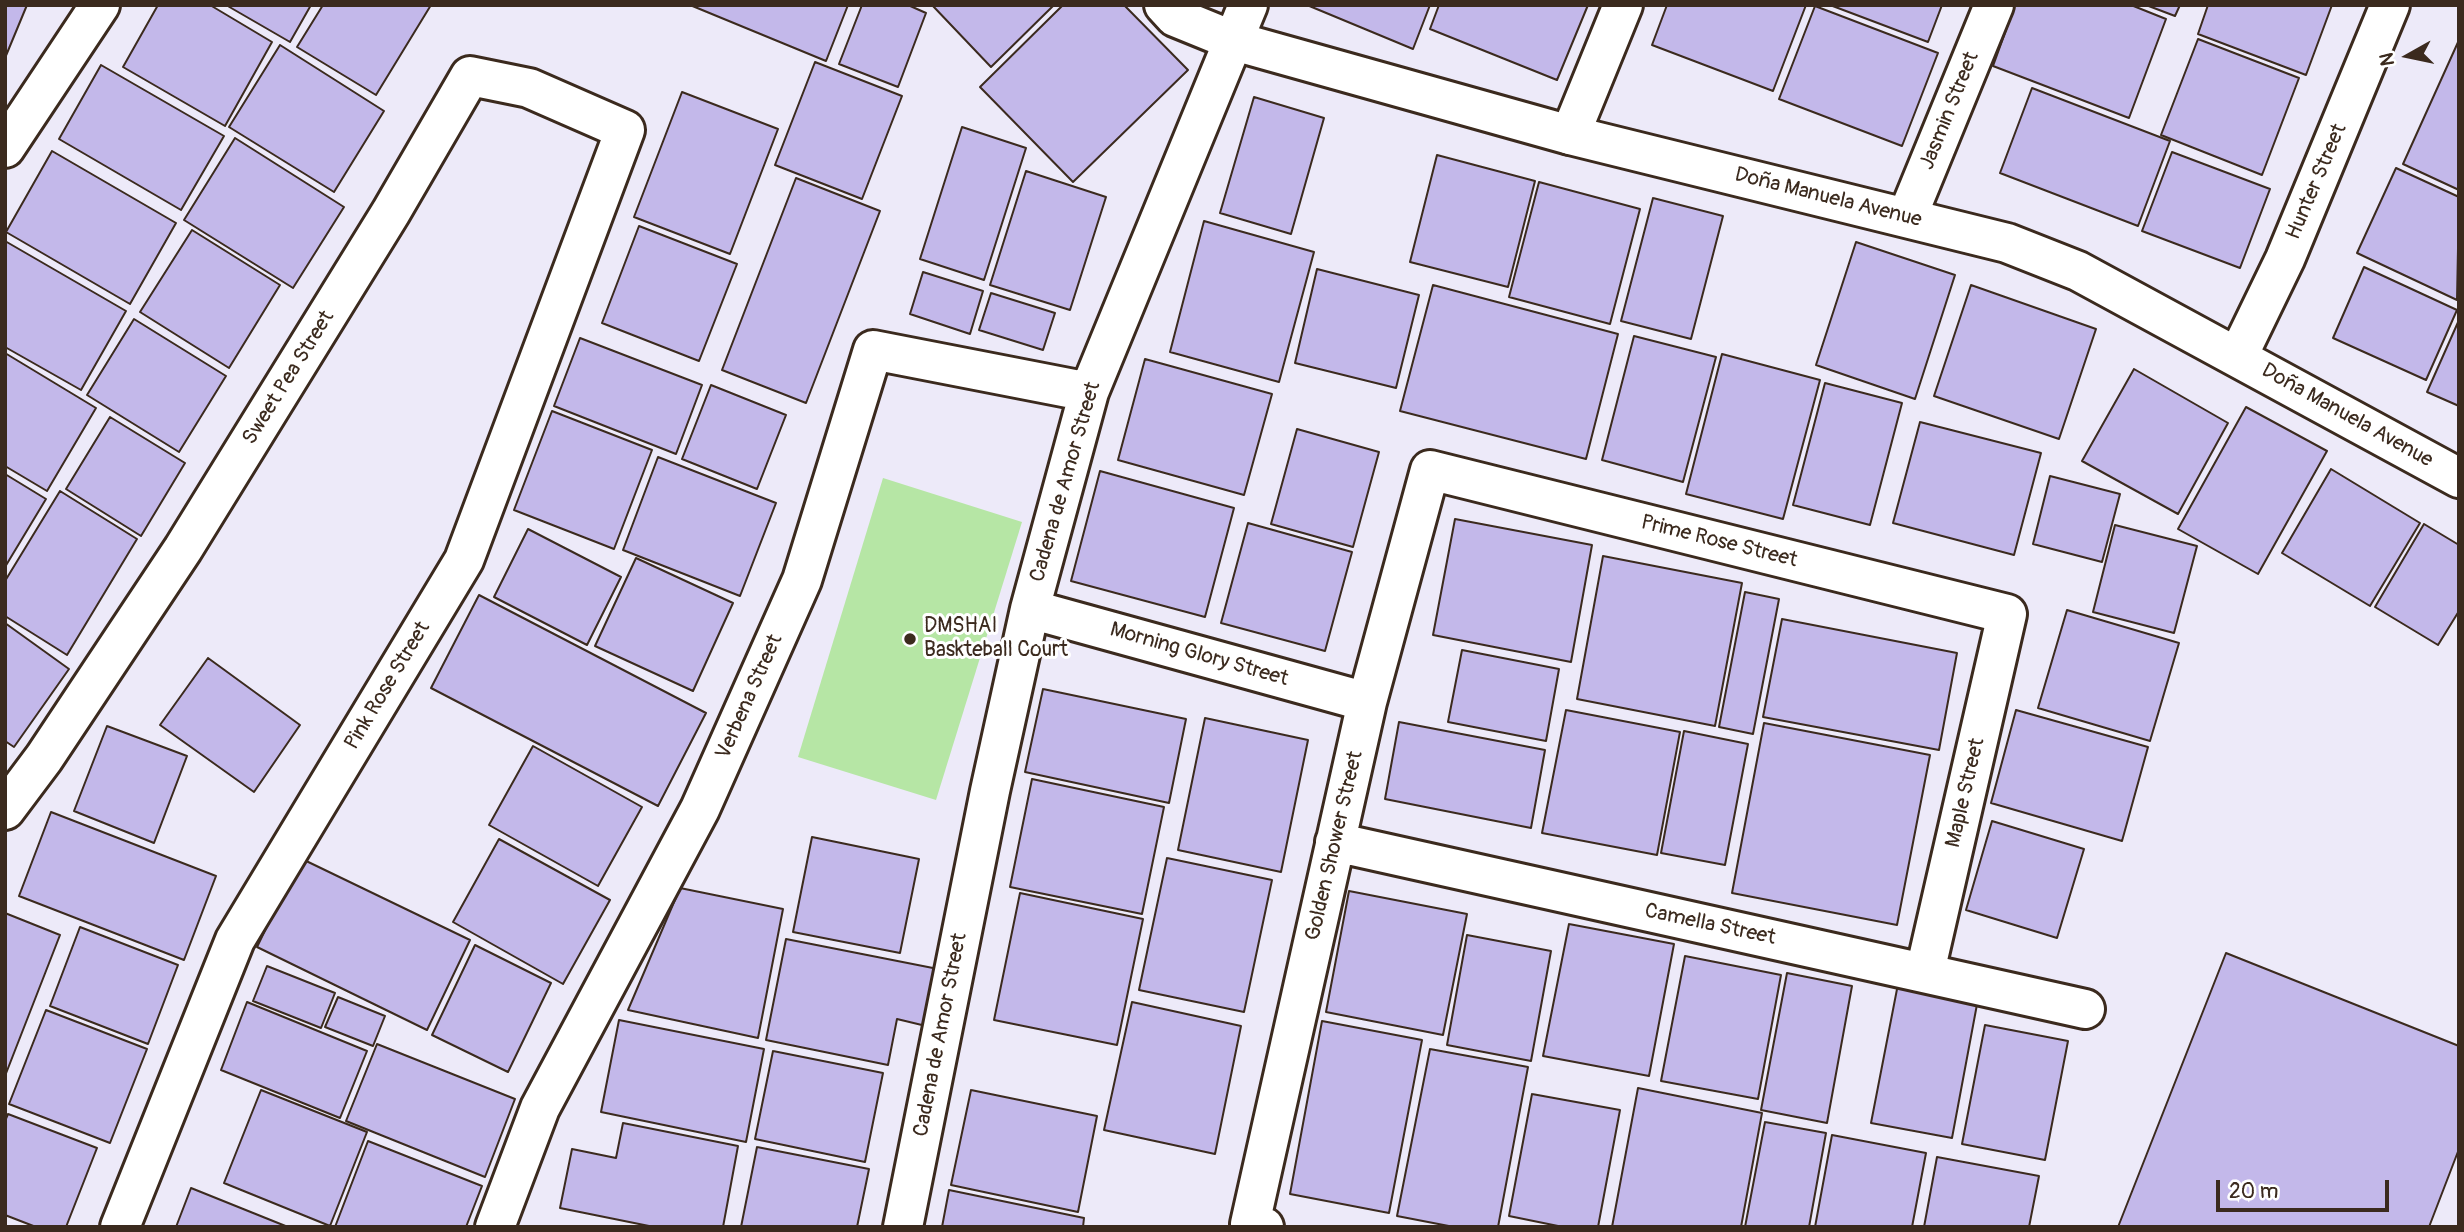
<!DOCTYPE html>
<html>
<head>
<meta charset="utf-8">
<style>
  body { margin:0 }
  #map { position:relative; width:2464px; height:1232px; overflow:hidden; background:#edeaf9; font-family:Pangolin,sans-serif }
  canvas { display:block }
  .frame { position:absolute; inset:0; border:7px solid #3b2a1e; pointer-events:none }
  .north { position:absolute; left:2373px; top:21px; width:70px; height:70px; -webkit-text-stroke:5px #fff; paint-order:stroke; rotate:261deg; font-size:19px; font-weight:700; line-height:28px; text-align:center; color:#3b2a1e }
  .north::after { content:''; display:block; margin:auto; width:24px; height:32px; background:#3b2a1e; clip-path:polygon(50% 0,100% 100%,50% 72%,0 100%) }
  .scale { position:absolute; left:2216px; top:1180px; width:173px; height:32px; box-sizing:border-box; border:4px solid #3b2a1e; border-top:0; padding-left:9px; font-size:21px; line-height:24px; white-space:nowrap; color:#3b2a1e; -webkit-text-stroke:5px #fff; paint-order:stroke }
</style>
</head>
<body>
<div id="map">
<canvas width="2464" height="1232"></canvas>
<div class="frame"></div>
<div class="north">N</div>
<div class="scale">20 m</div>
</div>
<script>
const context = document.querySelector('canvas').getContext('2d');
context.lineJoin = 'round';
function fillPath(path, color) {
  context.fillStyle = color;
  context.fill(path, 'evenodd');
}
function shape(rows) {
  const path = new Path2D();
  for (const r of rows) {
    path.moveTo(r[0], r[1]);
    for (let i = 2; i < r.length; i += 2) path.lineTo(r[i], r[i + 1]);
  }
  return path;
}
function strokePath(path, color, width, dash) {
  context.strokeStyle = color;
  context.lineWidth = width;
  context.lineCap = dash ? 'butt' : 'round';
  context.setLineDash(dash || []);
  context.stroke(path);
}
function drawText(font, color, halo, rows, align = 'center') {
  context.font = font + ' Pangolin,sans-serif';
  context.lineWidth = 6;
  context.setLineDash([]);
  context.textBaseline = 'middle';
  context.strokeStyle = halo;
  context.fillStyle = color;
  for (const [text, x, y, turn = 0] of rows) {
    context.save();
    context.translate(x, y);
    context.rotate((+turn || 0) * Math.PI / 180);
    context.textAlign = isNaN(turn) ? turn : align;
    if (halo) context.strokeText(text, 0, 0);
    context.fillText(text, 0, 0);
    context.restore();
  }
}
fillPath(shape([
  [883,478,1022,522,936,800,798,757]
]), '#b6e6a5');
const building = shape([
  [5,5,27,5,5,58,5,5],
  [158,5,210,5,272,42,225,126,123,67,158,5],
  [226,5,311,5,290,42,226,5],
  [323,5,431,5,376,95,297,47,323,5],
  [690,5,848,5,826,61,690,5],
  [862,5,908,5,926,13,898,87,839,64,862,5],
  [932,5,1054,5,991,67,932,5],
  [1063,5,1124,5,1188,70,1073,182,980,87,1063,5],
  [1307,5,1430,5,1413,49,1307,5],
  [1439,5,1588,5,1557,80,1430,29,1439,5],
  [1667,5,1806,5,1773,91,1652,45,1667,5],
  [1830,5,1942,5,1928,42,1830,5],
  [2015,5,2131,5,2166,19,2129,118,1993,66,2015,5],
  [2146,5,2180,5,2175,16,2146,5],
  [2208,5,2332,5,2306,75,2198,34,2208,5],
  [1815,6,1938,53,1902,146,1779,99,1815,6],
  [2198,39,2299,78,2262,175,2161,135,2198,39],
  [2459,40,2459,190,2403,164,2459,40],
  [280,45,384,111,334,192,229,127,280,45],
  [815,62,902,96,862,199,775,165,815,62],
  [101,65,224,136,181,210,59,139,101,65],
  [2032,88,2170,141,2138,226,2000,173,2032,88],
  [682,92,778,129,730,254,634,217,682,92],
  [1254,97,1324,118,1291,234,1220,213,1254,97],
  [962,127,1026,148,984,280,920,259,962,127],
  [235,138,344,207,293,288,184,220,235,138],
  [52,151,176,223,130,304,6,232,52,151],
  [2172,152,2270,189,2240,268,2142,231,2172,152],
  [1437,155,1535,181,1508,287,1410,262,1437,155],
  [2396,168,2459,197,2457,300,2357,253,2396,168],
  [1026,171,1106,197,1070,310,990,285,1026,171],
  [796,178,880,211,806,403,722,370,796,178],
  [1539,182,1640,209,1610,324,1509,297,1539,182],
  [1653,198,1723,216,1691,339,1621,321,1653,198],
  [1204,221,1314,252,1279,382,1170,352,1204,221],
  [639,226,737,264,699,361,602,323,639,226],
  [192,230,280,285,229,368,140,312,192,230],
  [5,241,126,311,81,390,5,347,5,241],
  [1856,242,1955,275,1915,399,1816,365,1856,242],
  [2364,267,2457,310,2426,380,2333,338,2364,267],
  [1317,269,1419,295,1396,388,1295,363,1317,269],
  [923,272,983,291,970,334,910,314,923,272],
  [1433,285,1618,334,1586,459,1400,411,1433,285],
  [1971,285,2096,329,2059,439,1934,396,1971,285],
  [991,293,1055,313,1043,350,979,330,991,293],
  [134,319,226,376,179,452,87,395,134,319],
  [2459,320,2459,406,2427,392,2459,320],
  [1634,336,1716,357,1683,482,1602,460,1634,336],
  [580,338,702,385,676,454,554,406,580,338],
  [5,353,96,408,47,491,5,466,5,353],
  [1722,354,1820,380,1783,519,1686,494,1722,354],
  [1145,359,1272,394,1244,495,1118,460,1145,359],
  [2134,369,2228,423,2178,514,2082,461,2134,369],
  [1825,383,1902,403,1870,525,1793,505,1825,383],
  [711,385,786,415,757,489,682,459,711,385],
  [2246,407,2327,451,2258,574,2178,529,2246,407],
  [552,411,652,450,614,549,514,510,552,411],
  [110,417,185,463,141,536,66,489,110,417],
  [1920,422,2041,453,2014,555,1893,523,1920,422],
  [1297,429,1379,452,1353,547,1271,524,1297,429],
  [658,457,776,503,740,596,623,550,658,457],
  [2331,469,2420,523,2370,606,2282,553,2331,469],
  [1100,471,1234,508,1205,617,1071,581,1100,471],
  [5,474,46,499,5,567,5,474],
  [2050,476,2120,494,2102,562,2033,544,2050,476],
  [60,491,137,539,67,655,5,616,5,581,60,491],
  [1455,519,1592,545,1571,662,1433,635,1455,519],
  [1248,523,1352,552,1325,651,1221,623,1248,523],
  [2424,524,2459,545,2459,611,2438,645,2375,607,2424,524],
  [2115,525,2197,546,2174,633,2093,612,2115,525],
  [528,529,621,577,587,645,494,597,528,529],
  [1603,556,1742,583,1715,726,1577,699,1603,556],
  [636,558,733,603,693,691,595,646,636,558],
  [1745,592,1779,599,1753,734,1719,727,1745,592],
  [479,595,706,713,658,806,431,688,479,595],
  [2067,610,2179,643,2150,741,2038,708,2067,610],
  [1782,619,1957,653,1939,750,1763,717,1782,619],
  [5,623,69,669,14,747,5,741,5,623],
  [1462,650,1559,669,1546,741,1448,722,1462,650],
  [208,658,300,725,254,792,160,725,208,658],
  [1043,689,1186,719,1169,803,1025,772,1043,689],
  [1566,710,1680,732,1657,855,1542,833,1566,710],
  [2016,710,2148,747,2122,841,1991,803,2016,710],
  [1205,718,1308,740,1281,872,1178,850,1205,718],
  [1399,722,1545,750,1531,828,1385,799,1399,722],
  [1764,723,1930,755,1897,925,1732,893,1764,723],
  [107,726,187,756,154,843,74,811,107,726],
  [1684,731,1748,744,1725,865,1661,853,1684,731],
  [533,746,642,807,598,886,489,825,533,746],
  [1032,779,1164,807,1142,914,1010,887,1032,779],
  [51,812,216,876,184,960,19,896,51,812],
  [1992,821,2084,849,2057,938,1966,910,1992,821],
  [812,837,919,859,900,953,793,932,812,837],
  [499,839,610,900,563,984,453,922,499,839],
  [300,858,470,940,427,1030,257,947,300,858],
  [1167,858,1272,880,1244,1012,1139,990,1167,858],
  [680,888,783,909,758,1038,628,1010,680,888],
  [1349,891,1467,914,1443,1035,1326,1012,1349,891],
  [1020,893,1143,919,1117,1045,994,1020,1020,893],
  [5,913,60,935,5,1076,5,913],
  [1569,924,1674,944,1649,1076,1543,1056,1569,924],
  [80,927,178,965,148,1044,50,1006,80,927],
  [1467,935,1551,951,1531,1061,1447,1045,1467,935],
  [786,939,938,969,926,1026,897,1019,888,1065,766,1040,786,939],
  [475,945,551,983,508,1072,432,1035,475,945],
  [2226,953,2459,1046,2459,1149,2429,1227,2118,1227,2226,953],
  [1685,956,1781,975,1758,1099,1661,1081,1685,956],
  [267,966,335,993,321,1028,253,1001,267,966],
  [1787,973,1852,986,1827,1123,1761,1110,1787,973],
  [1898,984,1978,999,1952,1138,1871,1123,1898,984],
  [338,997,385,1016,373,1046,325,1027,338,997],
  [247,1002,367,1051,340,1118,221,1070,247,1002],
  [1132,1002,1241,1026,1215,1154,1104,1130,1132,1002],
  [46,1010,147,1049,110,1143,9,1104,46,1010],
  [619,1020,764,1049,746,1142,601,1112,619,1020],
  [1322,1021,1422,1040,1389,1213,1290,1194,1322,1021],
  [1985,1025,2068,1041,2045,1160,1962,1144,1985,1025],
  [377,1044,515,1099,485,1177,346,1121,377,1044],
  [1430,1049,1528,1067,1498,1227,1454,1227,1397,1216,1430,1049],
  [773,1051,883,1073,865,1162,755,1139,773,1051],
  [1638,1088,1762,1113,1741,1227,1612,1227,1638,1088],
  [261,1090,367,1132,330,1226,224,1183,261,1090],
  [971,1090,1097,1116,1078,1212,951,1185,971,1090],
  [1532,1094,1620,1110,1598,1227,1563,1227,1509,1216,1532,1094],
  [8,1114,97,1148,66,1227,36,1227,5,1215,5,1121,8,1114],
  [1765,1122,1826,1133,1809,1227,1745,1227,1765,1122],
  [623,1123,738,1146,723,1227,654,1227,560,1208,572,1149,616,1158,623,1123],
  [1832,1135,1926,1153,1912,1227,1815,1227,1832,1135],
  [368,1141,482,1186,466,1227,335,1227,368,1141],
  [757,1147,869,1169,857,1227,741,1227,757,1147],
  [1937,1157,2039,1176,2029,1227,1924,1227,1937,1157],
  [191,1188,288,1227,176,1227,191,1188],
  [949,1190,1084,1218,1083,1227,942,1227,949,1190]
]);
fillPath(building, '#c3b8ea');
strokePath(building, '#3b2a1e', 2);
const minor = shape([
  [1570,135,1623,5],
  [5,148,100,5],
  [1907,217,1994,5],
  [2238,356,2285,259,2390,5],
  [1030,609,1367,702],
  [5,810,44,758,183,549,391,212,470,76,529,88,625,130,464,560,235,940,120,1227],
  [1335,842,2085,1009],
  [495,1227,540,1108,700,809,802,580,873,350,1089,392],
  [903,1227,990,791,1030,609,1089,392,1248,5],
  [1264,1227,1250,1224,1367,702,1430,470,2007,614,1925,972]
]);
const tertiary = shape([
  [1164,5,1175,17,1234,41,1570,135,2007,243,2078,271,2459,478]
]);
strokePath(minor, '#3b2a1e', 44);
strokePath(tertiary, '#3b2a1e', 44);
strokePath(minor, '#fff', 38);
strokePath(tertiary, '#fff', 38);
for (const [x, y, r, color] of [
  [910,639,7,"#3b2a1e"]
]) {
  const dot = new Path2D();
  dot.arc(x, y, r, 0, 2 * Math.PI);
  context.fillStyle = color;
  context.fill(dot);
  strokePath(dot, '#fff', 2.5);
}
drawText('21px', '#3b2a1e', '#fff', [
  ["Jasmin Street",1950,111,-68],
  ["Hunter Street",2317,182,-67],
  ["Doña Manuela Avenue",1828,198,14],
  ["Sweet Pea Street",289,378,-58],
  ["Doña Manuela Avenue",2347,416,29],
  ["Cadena de Amor Street",1066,482,-74],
  ["Prime Rose Street",1719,542,14],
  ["Morning Glory Street",1199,655,16],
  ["Pink Rose Street",388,686,-59],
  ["Verbena Street",750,697,-66],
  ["Maple Street",1966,793,-77],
  ["Golden Shower Street",1335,846,-77],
  ["Camella Street",1710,925,12],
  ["Cadena de Amor Street",941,1035,-79]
]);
drawText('21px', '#3b2a1e', '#fff', [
  ["DMSHAI",924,627],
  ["Baskteball Court",924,651]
], 'left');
</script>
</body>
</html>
